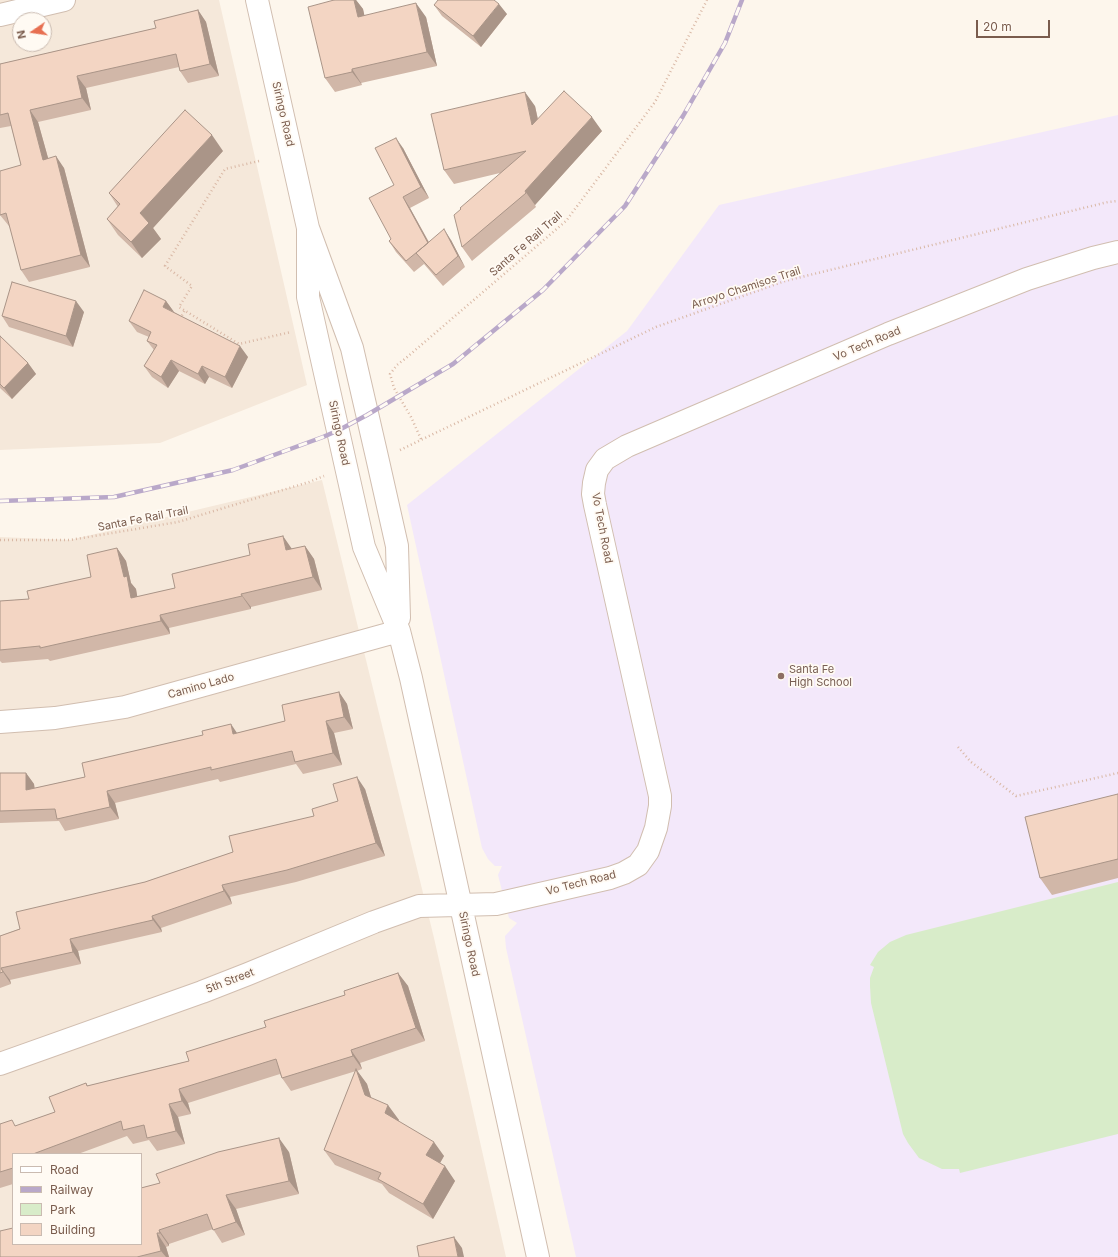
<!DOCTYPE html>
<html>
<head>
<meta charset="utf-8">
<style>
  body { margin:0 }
  #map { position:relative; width:1118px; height:1257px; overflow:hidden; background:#fdf6ec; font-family:Inter,sans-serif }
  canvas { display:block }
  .legend { position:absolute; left:12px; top:1153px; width:130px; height:92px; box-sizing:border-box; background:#fffaf3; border:1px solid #cabbb1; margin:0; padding:5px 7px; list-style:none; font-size:12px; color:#7a5c4d }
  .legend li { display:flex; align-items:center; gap:8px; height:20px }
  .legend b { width:20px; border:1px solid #cabbb1 }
  .north { position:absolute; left:12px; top:12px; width:40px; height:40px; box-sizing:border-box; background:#fffaf3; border:1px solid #cabbb1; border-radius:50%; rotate:257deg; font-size:11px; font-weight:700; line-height:16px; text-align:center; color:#7a5c4d }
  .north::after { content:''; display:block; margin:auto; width:14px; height:18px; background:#e76f51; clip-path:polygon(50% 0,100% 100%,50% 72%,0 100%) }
  .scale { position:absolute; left:976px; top:20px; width:74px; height:18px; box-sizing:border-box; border:2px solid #7a5c4d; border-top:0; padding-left:5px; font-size:12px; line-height:14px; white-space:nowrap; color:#7a5c4d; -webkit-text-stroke:3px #fffaf3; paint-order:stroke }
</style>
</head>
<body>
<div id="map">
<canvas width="1118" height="1257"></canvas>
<ul class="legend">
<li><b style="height:5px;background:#fff"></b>Road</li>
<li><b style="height:5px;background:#b9a8c9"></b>Railway</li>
<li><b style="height:11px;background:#d8ecc9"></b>Park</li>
<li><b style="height:11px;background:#f3d5c3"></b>Building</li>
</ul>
<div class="north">N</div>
<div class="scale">20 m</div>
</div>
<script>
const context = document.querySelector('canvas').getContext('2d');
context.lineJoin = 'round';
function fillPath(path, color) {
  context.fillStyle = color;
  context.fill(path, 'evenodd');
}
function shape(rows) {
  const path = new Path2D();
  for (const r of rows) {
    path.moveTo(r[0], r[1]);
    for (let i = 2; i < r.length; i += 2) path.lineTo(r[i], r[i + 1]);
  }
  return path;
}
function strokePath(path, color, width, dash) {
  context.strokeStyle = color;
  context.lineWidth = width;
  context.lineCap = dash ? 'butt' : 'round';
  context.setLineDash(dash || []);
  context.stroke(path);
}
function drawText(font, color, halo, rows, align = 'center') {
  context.font = font + ' Inter,sans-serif';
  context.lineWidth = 3.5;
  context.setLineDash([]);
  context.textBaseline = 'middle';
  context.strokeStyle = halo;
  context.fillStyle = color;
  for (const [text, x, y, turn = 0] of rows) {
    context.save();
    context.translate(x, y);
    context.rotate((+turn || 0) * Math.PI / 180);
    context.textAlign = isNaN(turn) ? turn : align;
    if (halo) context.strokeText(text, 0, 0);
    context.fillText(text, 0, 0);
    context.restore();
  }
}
fillPath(shape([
  [0,0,219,0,307,385,160,443,0,450],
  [20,20,44,20,44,44,20,44],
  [322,480,434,938,506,1257,0,1257,0,537,70,540],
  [13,1154,141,1154,141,1244,13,1244]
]), '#f5e8da');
fillPath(shape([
  [1118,115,1118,1257,576,1257,506,948,505,936,517,923,509,918,498,875,502,866,495,866,488,859,482,848,407,505,627,331,719,205]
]), '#f3e8fa');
fillPath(shape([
  [1118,882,1118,1134,960,1173,959,1169,942,1169,919,1158,908,1143,903,1134,871,1003,870,986,870,978,874,967,870,965,878,952,890,942,906,935]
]), '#d8ecc9');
const minor = shape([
  [257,0,308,228,352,348,377,457,397,546,399,618],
  [0,15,64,0],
  [308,228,308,297,364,547,399,631,411,678,538,1257],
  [0,722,55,718,125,707,399,631],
  [0,1064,202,992,248,974,374,922,419,906,496,904,610,878,624,873,638,865,648,851,656,828,660,806,660,796,595,505,593,494,594,483,597,470,605,459,627,446,888,334,1027,279,1093,258,1118,252]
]);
strokePath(minor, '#d1beb0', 24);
strokePath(shape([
  [259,161,225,169,165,266,192,286,179,307,239,344,291,332],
  [180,319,185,310],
  [421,439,411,417,394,388,390,374,397,365,406,358,566,221,655,102,707,0],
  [400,450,656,327,785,281,1108,202,1118,201],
  [0,540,70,540,178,522,309,482,324,476],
  [958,747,971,762,1016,796,1118,773]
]), '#d9b8a5', 2.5, [1, 3]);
strokePath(minor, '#fff', 22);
const rail = shape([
  [0,501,114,497,233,470,323,437,339,430,367,415,453,364,543,290,625,206,683,116,725,43,742,0]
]);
strokePath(rail, '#b9a8c9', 4.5);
strokePath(rail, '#fffaf3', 3, [9]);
fillPath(shape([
  [334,0,356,0,363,9,364,15,426,17,437,66,361,83,362,85,335,92,325,78],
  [434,5,507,14,481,47,442,16],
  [198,10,206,22,219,76,188,83,180,71,179,67,86,88,91,110,38,122,48,158,64,168,90,267,29,282,21,270,10,226,9,226,0,215,21,165,11,126,0,128,0,64,156,28],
  [535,106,538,119,602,131,535,205,536,207,472,261,462,247,500,173,454,184,444,170],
  [403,148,429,198,410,208,429,242,451,240,465,267,443,286,424,264,414,272,396,252,389,241,391,239,394,185],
  [223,151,153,228,161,239,142,258,118,235,107,219,118,207,109,193],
  [166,301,174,312,248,357,232,388,209,377,205,384,179,371,168,388,152,377,144,366,154,350,147,341,149,337,137,332,129,321],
  [84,312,73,347,9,327,2,316],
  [0,336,28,363,36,374,12,399,0,388],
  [305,546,314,559,322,590,251,607,251,609,169,628,170,634,50,661,48,659,2,663,0,661,0,601,29,599,91,577,117,548,126,561,131,583,136,589,137,597,175,588,292,549],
  [339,692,347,704,353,729,334,733,342,765,303,774,296,764,220,782,218,779,115,803,119,819,65,831,59,821,0,823,0,773,26,773,34,784,35,788,85,777,237,733,285,721],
  [365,789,385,856,296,882,230,897,232,904,161,928,162,932,78,951,81,964,10,980,11,984,0,988,0,936,145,882,233,852,314,816,338,801],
  [1118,794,1118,878,1052,895,1040,878],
  [398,973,408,986,425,1041,360,1063,362,1069,357,1071,367,1084,371,1098,399,1120,398,1121,444,1156,440,1163,455,1181,433,1219,389,1193,382,1184,335,1165,324,1150,356,1071,291,1091,282,1078,280,1074,188,1103,191,1114,178,1117,185,1144,157,1151,149,1140,133,1144,127,1136,78,1154,13,1154,13,1184,0,1188,0,1124,17,1126,55,1112,86,1083,88,1086,189,1061,266,1027,345,995],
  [289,1152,299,1194,236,1209,245,1235,222,1243,213,1229,169,1244,169,1246,166,1247,169,1257,0,1257,13,1244,141,1244,141,1188]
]), '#d1b7a8');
fillPath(shape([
  [354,0,356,0,363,9,368,31,358,17],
  [416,3,426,17,437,66,427,52],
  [499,4,507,14,481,47,473,36],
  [198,10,206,22,219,76,210,64],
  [352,69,361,83,362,85,352,72],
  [77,76,86,88,91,110,82,98],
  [525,92,535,106,542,140,532,125],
  [30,110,38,122,52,172,43,160],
  [592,117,602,131,535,205,525,191],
  [212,135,223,151,153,228,161,239,142,258,131,242,140,213],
  [396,138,403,148,429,198,421,187],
  [56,156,64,168,90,267,81,255],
  [403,197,410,208,435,254,428,243],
  [444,229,451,240,465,267,458,256],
  [76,301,84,312,73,347,66,336],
  [166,301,174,312,163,307],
  [240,346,248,357,232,388,225,377],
  [171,360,179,371,168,388,161,377],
  [28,363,36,374,12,399,4,388],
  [202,366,209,377,205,384,198,374],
  [283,536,292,549,295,563,286,550],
  [305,546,314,559,322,590,313,577],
  [117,548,126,561,131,583,136,589,140,612,131,598,124,577],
  [241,594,251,607,251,609,242,596],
  [160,615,169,628,170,634,161,621],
  [339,692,347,704,353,729,344,717],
  [326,721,334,733,342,765,333,753],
  [231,724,239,736,233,734],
  [26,773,34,784,35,802,26,790],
  [357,777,365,789,385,856,376,843],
  [107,791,115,803,119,819,110,807],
  [222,885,230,897,232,904,224,891],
  [152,916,161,928,162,932,153,920],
  [70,939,78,951,81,964,73,952],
  [1,968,10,980,11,984,3,972],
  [398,973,408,986,425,1041,416,1028],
  [351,1050,360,1063,362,1069,353,1056],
  [356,1069,367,1084,375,1110,365,1095],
  [179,1089,188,1103,191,1114,182,1101],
  [169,1104,178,1117,185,1144,176,1131],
  [388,1105,399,1120,395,1128,385,1113],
  [279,1138,289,1152,299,1194,289,1181],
  [434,1142,444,1156,436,1170,426,1155],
  [445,1166,455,1181,433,1219,423,1204],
  [226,1195,236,1209,245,1235,236,1222],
  [159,1230,169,1244,169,1246,160,1233],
  [157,1233,166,1247,169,1257,166,1257,161,1251],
  [454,1237,462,1248,464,1257,458,1257]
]), '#aa9588');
const building = shape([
  [334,0,354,0,358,17,416,3,427,52,352,69,352,72,325,78,308,7,334,0],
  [438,0,494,0,499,4,473,36,434,5,438,0],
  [198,10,210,64,180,71,176,54,77,76,82,98,30,110,43,160,56,156,81,255,21,270,6,213,0,215,0,171,21,165,8,113,0,115,0,64,156,28,154,21,198,10],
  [564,91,592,117,525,191,526,193,462,247,454,215,461,209,460,208,526,151,444,170,431,114,525,92,532,125,564,91],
  [185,110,212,135,140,213,149,223,131,242,107,219,120,204,109,193,185,110],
  [396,138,421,187,403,197,428,243,406,261,389,241,391,239,369,198,394,185,375,148,396,138],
  [444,229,458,256,436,275,416,253,444,229],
  [12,282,76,301,66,336,2,316,12,282],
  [144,290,166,301,163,307,240,346,225,377,202,366,198,374,171,360,161,377,144,366,157,345,147,341,151,332,129,321,144,290],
  [0,336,28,363,4,388,0,384,0,336],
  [283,536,286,550,305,546,313,577,241,594,242,596,160,615,161,621,40,648,40,646,0,650,0,601,29,599,27,591,91,577,87,555,117,548,124,577,127,576,131,598,175,588,172,574,250,555,248,544,283,536],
  [339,692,344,717,326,721,333,753,295,762,292,751,211,770,211,767,107,791,110,807,57,819,55,809,0,811,0,773,26,773,26,790,85,777,82,763,203,735,202,731,231,724,233,734,285,721,282,705,339,692],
  [357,777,376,843,287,870,222,885,224,891,152,916,153,920,70,939,73,952,1,968,3,972,0,973,0,936,20,929,16,912,145,882,233,852,229,836,314,816,312,809,338,801,333,784,357,777],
  [1118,794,1118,859,1040,878,1025,817,1118,794],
  [398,973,416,1028,351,1050,353,1056,282,1078,276,1059,179,1089,182,1101,169,1104,176,1131,147,1138,144,1125,123,1130,121,1121,33,1154,13,1154,13,1168,0,1172,0,1124,12,1120,15,1126,55,1112,49,1097,86,1083,87,1086,189,1061,186,1052,266,1027,264,1021,345,995,344,991,398,973],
  [356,1069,365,1095,388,1105,385,1113,434,1142,426,1155,445,1166,423,1204,378,1179,381,1173,324,1150,356,1069],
  [279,1138,289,1181,226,1195,236,1222,213,1230,207,1214,159,1230,160,1233,157,1233,161,1251,137,1257,0,1257,0,1231,13,1228,13,1244,141,1244,141,1188,160,1183,156,1174,218,1152,279,1138],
  [454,1237,458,1257,419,1257,417,1246,454,1237]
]);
fillPath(building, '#f3d5c3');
strokePath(building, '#aa9588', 1);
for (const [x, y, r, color] of [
  [781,676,4,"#8d6e63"]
]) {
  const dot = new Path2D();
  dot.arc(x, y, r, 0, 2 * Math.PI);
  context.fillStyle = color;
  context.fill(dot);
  strokePath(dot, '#fffaf3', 1.5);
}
drawText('11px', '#7a5c4d', '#fffaf3', [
  ["Siringo Road",283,114,77],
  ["Santa Fe Rail Trail",526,244,-41],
  ["Arroyo Chamisos Trail",746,288,-18],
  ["Vo Tech Road",867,344,-23],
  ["Siringo Road",339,433,78],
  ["Santa Fe Rail Trail",143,519,-11],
  ["Vo Tech Road",602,528,79],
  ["Camino Lado",201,686,-16],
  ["Vo Tech Road",581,883,-14],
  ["Siringo Road",469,944,78],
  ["5th Street",230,981,-21]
]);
drawText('11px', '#785e54', '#fffaf3', [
  ["Santa Fe",789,670],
  ["High School",789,683]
], 'left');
</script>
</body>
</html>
